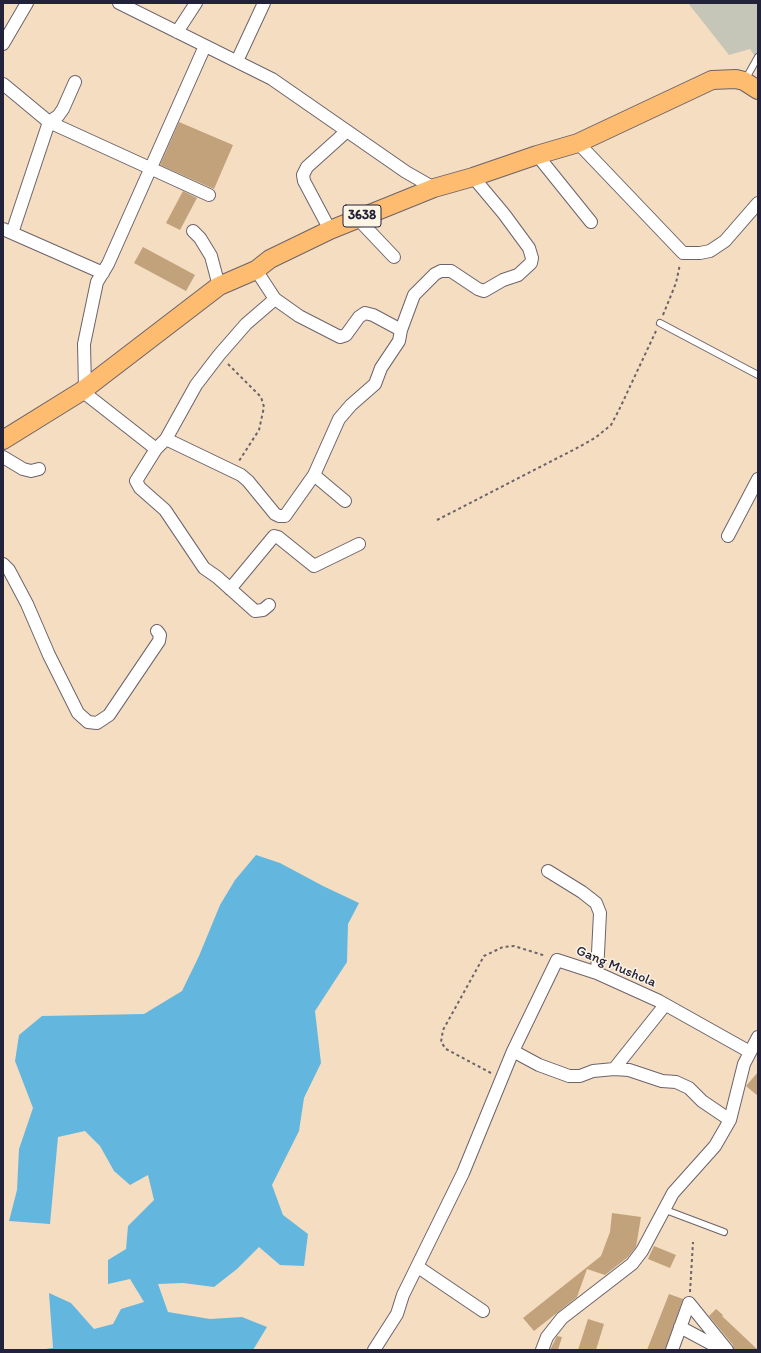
<!DOCTYPE html>
<html>
<head>
<meta charset="utf-8">
<style>
  body { margin:0 }
  #map { position:relative; width:761px; height:1353px; overflow:hidden; background:#f5ddc1; font-family:Itim,sans-serif }
  canvas { display:block }
  .frame { position:absolute; inset:0; border:4px solid #22223b; pointer-events:none }
</style>
</head>
<body>
<div id="map">
<canvas width="761" height="1353"></canvas>
<div class="frame"></div>
</div>
<script>
const context = document.querySelector('canvas').getContext('2d');
context.lineJoin = 'round';
function fillPath(path, color) {
  context.fillStyle = color;
  context.fill(path, 'evenodd');
}
function shape(rows) {
  const path = new Path2D();
  for (const r of rows) {
    path.moveTo(r[0], r[1]);
    for (let i = 2; i < r.length; i += 2) path.lineTo(r[i], r[i + 1]);
  }
  return path;
}
function strokePath(path, color, width, dash) {
  context.strokeStyle = color;
  context.lineWidth = width;
  context.lineCap = dash ? 'butt' : 'round';
  context.setLineDash(dash || []);
  context.stroke(path);
}
function drawText(font, color, halo, rows, align = 'center') {
  context.font = font + ' Itim,sans-serif';
  context.lineWidth = 3;
  context.setLineDash([]);
  context.textBaseline = 'middle';
  context.strokeStyle = halo;
  context.fillStyle = color;
  for (const [text, x, y, turn = 0] of rows) {
    context.save();
    context.translate(x, y);
    context.rotate((+turn || 0) * Math.PI / 180);
    context.textAlign = isNaN(turn) ? turn : align;
    if (halo) context.strokeText(text, 0, 0);
    context.fillText(text, 0, 0);
    context.restore();
  }
}
fillPath(shape([
  [688,3,758,3,758,61,750,49,729,55]
]), '#c5c5b8');
fillPath(shape([
  [256,855,280,863,323,886,359,903,348,924,347,962,315,1011,321,1063,304,1098,299,1131,272,1185,283,1215,308,1234,304,1266,280,1265,259,1247,237,1269,214,1287,183,1283,158,1284,168,1312,210,1319,242,1317,267,1327,253,1350,37,1350,53,1348,49,1293,71,1303,94,1329,113,1324,121,1309,144,1302,130,1279,108,1284,108,1260,126,1249,128,1226,154,1200,148,1175,130,1185,114,1171,100,1146,85,1131,58,1137,50,1224,9,1221,17,1190,19,1149,33,1108,15,1061,19,1035,42,1016,144,1014,182,991,199,956,220,905,235,880]
]), '#63b7df');
fillPath(shape([
  [179,122,233,145,214,189,160,165],
  [183,191,197,198,180,230,166,223],
  [143,247,195,275,186,291,134,263],
  [758,1072,758,1096,746,1086],
  [612,1213,641,1217,636,1247,628,1257,605,1275,587,1269,577,1297,534,1331,523,1318,601,1256,610,1232],
  [654,1246,676,1255,670,1268,648,1259],
  [669,1294,683,1299,665,1350,647,1350],
  [716,1309,723,1315,722,1316,758,1350,734,1350,733,1345,709,1316],
  [588,1319,604,1324,596,1350,578,1350],
  [557,1336,562,1337,558,1350,550,1350]
]), '#c1a27b');
const service = shape([
  [745,80,758,57],
  [660,323,758,375],
  [663,1209,724,1232]
]);
const minor = shape([
  [119,3,272,79,406,172,434,188],
  [177,32,196,3],
  [3,44,27,3],
  [237,61,264,3],
  [3,84,49,122,209,195],
  [578,143,683,253,700,253,710,251,725,241,758,203],
  [537,155,591,222],
  [357,218,394,257],
  [3,229,103,273],
  [330,230,304,181,303,175,307,167,347,131],
  [193,231,200,238,211,256,219,286],
  [12,233,49,122,58,116,63,109,75,82],
  [256,270,275,299],
  [401,330,414,295,435,274,441,271,451,271,478,289,484,291,503,280,518,275,531,263,532,258,529,248,504,214,473,177],
  [85,388,84,344,97,282,108,264,205,46],
  [82,391,156,449,166,439,196,385,219,355,246,324,275,299,299,316,340,337,346,335,359,317,365,313,373,315,401,330,399,341,381,368,375,384,351,405,339,419,314,475,285,516,279,516,275,514,248,481,241,475,166,439],
  [156,449,136,481,140,488,165,510,204,568,217,577,255,611,263,610,269,605],
  [3,457,23,469,31,471,39,469],
  [314,475,345,501],
  [728,536,758,479],
  [3,564,9,570,27,604,49,655,78,713,88,722,97,723,109,715,159,641,160,635,157,631],
  [230,589,274,536,278,537,314,566,359,544],
  [548,871,582,892,596,903,600,913,597,973],
  [513,1051,557,960,597,973,659,1001,750,1052],
  [614,1069,665,1005],
  [418,1267,483,1311],
  [689,1303,727,1350],
  [680,1327,723,1350],
  [374,1350,397,1314,403,1295,463,1173,513,1051,539,1065,569,1076,580,1076,593,1071,614,1069,629,1070,662,1081,676,1082,689,1088,702,1101,730,1120],
  [542,1350,547,1337,562,1318,632,1264,642,1251,673,1193,715,1146,730,1120,744,1064,758,1037],
  [672,1350,689,1303]
]);
const primary = shape([
  [3,440,82,391,219,286,256,270,270,259,330,230,434,188,473,177,537,155,578,143,712,80,736,79,744,81,758,90]
]);
strokePath(service, '#6c636a', 8);
strokePath(minor, '#6c636a', 14);
strokePath(primary, '#6c636a', 20);
strokePath(shape([
  [663,315,676,283,680,264],
  [228,364,261,397,264,407,259,430,239,461],
  [437,520,577,448,595,438,611,425,619,410,656,331],
  [491,1073,446,1049,441,1042,443,1030,484,956,503,947,514,946,546,956],
  [690,1292,693,1242]
]), '#6c636a', 2, [3, 3]);
strokePath(service, '#fff', 6);
strokePath(minor, '#fff', 12);
strokePath(primary, '#fdbc70', 18);
for (const [x, y, w] of [
  [362,216,38]
]) {
  const box = new Path2D();
  box.roundRect(x - w / 2, y - 11, w, 22, 3);
  context.fillStyle = '#fcf5e5';
  context.fill(box);
  strokePath(box, '#22223b', 1);
}
drawText('bold 13px', '#22223b', null, [
  ["3638",362,216]
]);
drawText('14px', '#22223b', '#fcf5e5', [
  ["Gang Mushola",616,967,23]
]);
</script>
</body>
</html>
